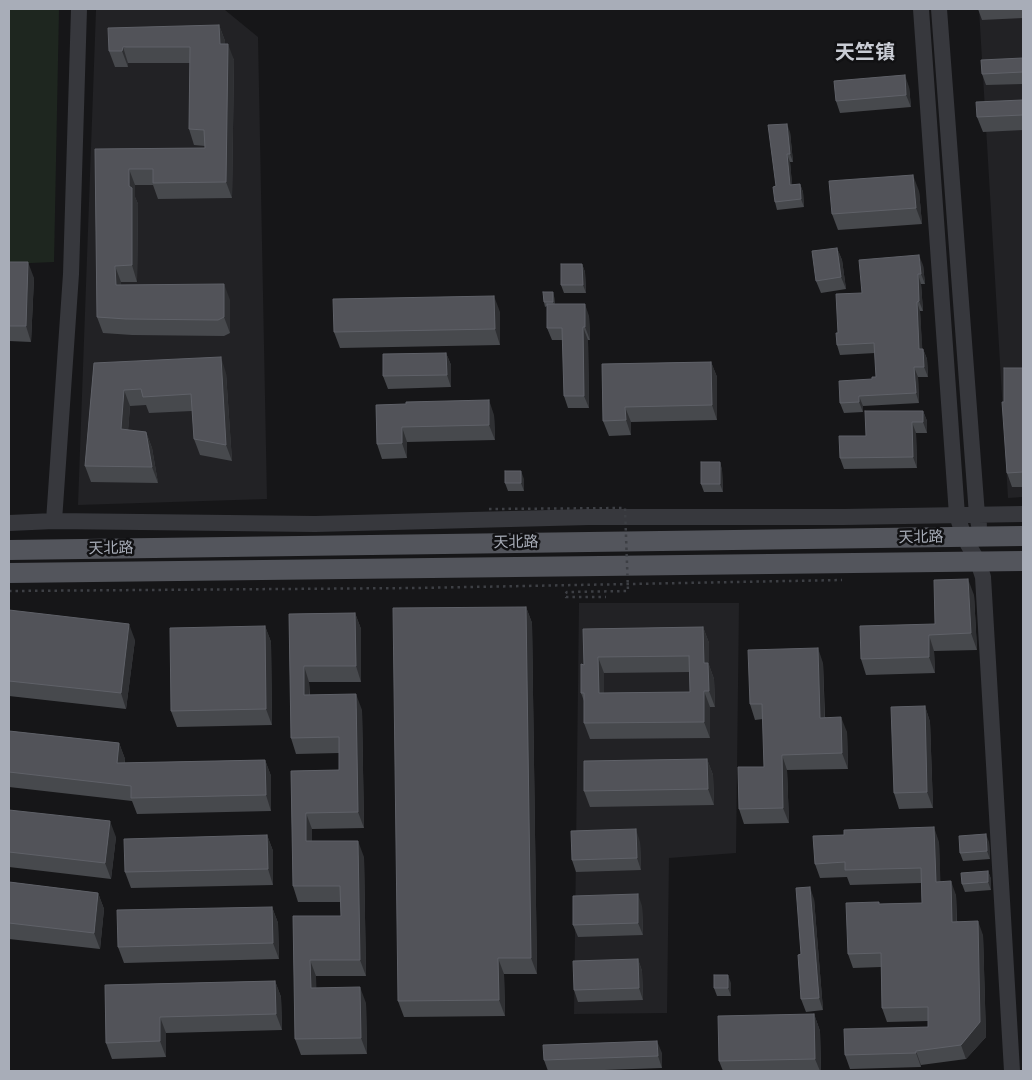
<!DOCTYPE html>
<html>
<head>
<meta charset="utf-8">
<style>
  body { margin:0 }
  #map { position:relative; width:1032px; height:1080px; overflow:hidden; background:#161618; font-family:Commissioner,sans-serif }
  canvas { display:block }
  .frame { position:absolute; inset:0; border:10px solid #a8adb8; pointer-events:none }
</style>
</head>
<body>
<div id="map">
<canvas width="1032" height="1080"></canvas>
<div class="frame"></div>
</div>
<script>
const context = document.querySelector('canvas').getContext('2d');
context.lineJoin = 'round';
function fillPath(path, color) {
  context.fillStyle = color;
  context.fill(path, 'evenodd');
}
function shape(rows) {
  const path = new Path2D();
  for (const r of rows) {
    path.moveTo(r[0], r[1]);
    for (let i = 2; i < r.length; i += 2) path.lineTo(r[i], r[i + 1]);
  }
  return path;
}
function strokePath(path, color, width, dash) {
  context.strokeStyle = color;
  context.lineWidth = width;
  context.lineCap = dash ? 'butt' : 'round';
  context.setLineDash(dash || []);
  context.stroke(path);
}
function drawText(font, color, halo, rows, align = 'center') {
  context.font = font + ' Commissioner,"Noto Sans SC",sans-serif';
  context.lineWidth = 5;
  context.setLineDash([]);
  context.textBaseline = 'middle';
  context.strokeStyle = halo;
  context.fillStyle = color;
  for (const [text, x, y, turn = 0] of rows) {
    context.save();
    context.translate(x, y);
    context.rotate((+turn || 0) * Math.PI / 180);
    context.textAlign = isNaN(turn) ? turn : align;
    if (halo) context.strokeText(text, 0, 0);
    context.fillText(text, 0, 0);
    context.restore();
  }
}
fillPath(shape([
  [979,9,1023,9,1023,497,1008,498],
  [96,10,225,10,258,37,267,499,78,505],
  [579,603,739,603,736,853,669,858,667,1013,574,1014]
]), '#222225');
fillPath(shape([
  [9,9,59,9,54,262,9,264]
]), '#1e261f');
strokePath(shape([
  [9,591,417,588,842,580]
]), '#3d3f44', 2.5, [2.5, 4]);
strokePath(shape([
  [921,9,957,515,964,537,978,562,983,577,1012,1071],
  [939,9,977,515,979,525],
  [54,521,71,274,79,9],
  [9,523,54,521,315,524,589,517,844,517,1023,514]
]), '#37383d', 16);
strokePath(shape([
  [9,550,1023,536],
  [9,573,1023,561]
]), '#53555c', 20);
strokePath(shape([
  [489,509,625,508,628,591,567,592,565,594,566,597,606,597]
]), '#3d3f44', 2.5, [2.5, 4]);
fillPath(shape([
  [978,9,1023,9,1023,18,982,20],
  [219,25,225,41,225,44,234,60,232,198,158,199,153,185,135,185,135,197,138,204,137,282,121,282,121,285,230,300,230,333,224,336,132,335,103,333,97,317,95,149,205,148,205,146,194,145,189,129,190,63,128,63,128,67,115,67,109,51],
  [1023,58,1023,84,986,85,982,74],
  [909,87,911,107,840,113,836,101],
  [1023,100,1023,130,983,132,977,117],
  [790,132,793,162,790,162,792,185,800,184,803,192,804,207,777,210,775,202,776,186],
  [919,191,922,224,838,230,832,214],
  [837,248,842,260,846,289,821,293,816,281],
  [9,262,34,278,31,342,9,341],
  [582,264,585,272,586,293,564,293,561,285],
  [923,265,925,284,921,284,923,311,920,311,922,349,923,349,927,359,928,377,918,377,919,403,863,406,863,412,844,413,840,403,872,379,876,377,875,353,840,355,837,345,838,333,862,293],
  [554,296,555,304,589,316,590,340,588,340,589,408,568,408,564,396,563,340,552,340,547,328,547,306,545,307,544,302],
  [500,312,500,345,340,348,334,332],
  [446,353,451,365,451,387,388,389,383,376],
  [711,362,717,377,717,420,631,422,631,435,609,436,603,421,602,364],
  [94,363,226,373,232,461,200,455,194,439,192,411,149,413,146,405,130,406,128,430,146,432,152,448,158,483,91,482,85,466],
  [1023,368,1023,487,1012,487,1007,473,1004,402],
  [376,405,494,415,495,440,407,442,407,458,382,459,377,444],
  [923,411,927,421,927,433,916,433,917,468,844,469,840,458,866,436],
  [720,462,722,470,723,492,704,492,701,484],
  [524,479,524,491,508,491,505,483],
  [974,595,977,650,934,651,935,673,866,675,861,659,935,624],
  [526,607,532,623,537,974,504,974,505,1016,404,1017,398,1001],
  [9,610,135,640,126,709,9,696],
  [355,613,361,629,361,682,309,682,310,695,362,710,364,828,312,829,312,841,364,857,366,976,316,976,316,988,366,1003,367,1054,301,1055,295,1039,293,916,341,916,340,902,298,902,293,886,291,771,339,770,339,753,296,754,291,738,289,614],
  [265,626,271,642,272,725,177,727,171,711],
  [703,627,709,643,709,665,714,679,715,707,710,707,710,738,590,739,584,723,584,701,581,693,584,665,583,629],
  [690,672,690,692,604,693,604,673],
  [823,663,825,717,847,732,848,769,787,770,789,823,744,824,739,809,764,767,763,719,755,720,750,704],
  [925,706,930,722,933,808,899,809,894,793],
  [9,731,119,743,125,759,125,763,265,760,271,776,271,811,137,814,132,801,9,787],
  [707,759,713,775,714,805,590,807,584,791],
  [9,810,116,837,111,879,9,867],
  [267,835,273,851,273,885,131,888,125,872],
  [640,842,641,870,576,872,572,860],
  [939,842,940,881,956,895,957,921,983,935,986,1037,966,1059,921,1065,921,1067,850,1069,845,1055,928,1027,928,1021,887,1022,882,1008,881,967,853,968,848,954,879,904,922,903,921,883,850,885,847,877,820,878,815,864],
  [989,842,990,859,963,861,960,853],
  [988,871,991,879,991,890,965,892,962,884],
  [9,882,98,893,104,909,100,949,9,939],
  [814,899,823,1010,806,1012,801,999,801,954],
  [642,906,643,935,578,937,573,925],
  [272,907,278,923,279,959,124,963,118,947],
  [638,959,642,971,643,1000,578,1002,574,990],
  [275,981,281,997,282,1030,166,1033,166,1057,112,1059,106,1043,105,985],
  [731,983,731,996,717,996,714,988],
  [814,1014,820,1031,821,1071,723,1071,719,1061],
  [662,1053,662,1068,576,1071,548,1071,544,1060]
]), '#47494d');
fillPath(shape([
  [219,25,225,41,226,60,220,44],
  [228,44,234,60,232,198,226,182],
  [123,47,128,63,128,67,122,51],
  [905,75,909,87,911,107,906,95],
  [787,124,790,132,793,162,790,154],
  [787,154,790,162,793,193,790,185],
  [129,169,135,185,135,197,138,204,137,282,132,265],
  [913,175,919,191,922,224,916,208],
  [800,184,803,192,804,207,801,199],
  [837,248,842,260,846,289,841,277],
  [919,255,923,265,925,284,921,274],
  [28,262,34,278,31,342,26,326],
  [582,264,585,272,586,293,583,285],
  [115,266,121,282,122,301,116,285],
  [918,274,921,284,923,311,919,301],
  [224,284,230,300,230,333,224,317],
  [553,292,554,296,555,306,553,302],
  [494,296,500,312,500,345,495,329],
  [917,302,920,311,923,359,919,349],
  [585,304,589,316,590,340,585,327],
  [583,327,588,340,589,408,584,396],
  [923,349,927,359,928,377,924,367],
  [446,353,451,365,451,387,447,375],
  [221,357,226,373,232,461,226,445],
  [711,362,717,377,717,420,712,405],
  [914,367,918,377,919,403,916,393],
  [124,390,130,406,127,445,121,429],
  [859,396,863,406,863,412,859,402],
  [489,400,494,415,495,440,489,425],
  [625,407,631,422,631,435,626,420],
  [923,411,927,421,927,433,923,422],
  [912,422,916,433,917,468,913,457],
  [402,427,407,442,407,458,402,443],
  [146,432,152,448,158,483,152,467],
  [720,462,722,470,723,492,720,484],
  [521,471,524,479,524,491,521,483],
  [968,579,974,595,977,650,971,633],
  [526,607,532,623,537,974,531,958],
  [355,613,361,629,361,682,356,666],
  [129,624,135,640,126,709,121,693],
  [265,626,271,642,272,725,266,709],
  [703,627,709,643,709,665,714,679,715,707,709,691,704,663],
  [929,635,934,651,935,673,929,657],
  [818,648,823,663,825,733,820,718],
  [598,657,604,673,604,709,599,693],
  [304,666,309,682,310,711,304,695],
  [704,691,710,707,710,738,704,722],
  [356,694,362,710,364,828,358,812],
  [925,706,930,722,933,808,927,792],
  [841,717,847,732,848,769,842,753],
  [119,743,125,759,123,779,117,763],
  [782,755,787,770,789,823,783,808],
  [707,759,713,775,714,805,708,789],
  [265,760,271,776,271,811,266,795],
  [306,813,312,829,312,857,306,841],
  [110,821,116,837,111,879,105,863],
  [934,827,939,842,941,896,936,882],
  [636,829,640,842,641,870,637,858],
  [986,834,989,842,990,859,987,851],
  [267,835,273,851,273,885,268,869],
  [358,841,364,857,366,976,360,960],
  [988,871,991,879,991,890,988,882],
  [951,881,956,895,957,936,952,922],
  [810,887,814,899,823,1010,819,998],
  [98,893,104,909,100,949,94,933],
  [638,894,642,906,643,935,638,923],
  [272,907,278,923,279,959,273,943],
  [978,921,983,935,986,1037,966,1059,961,1045],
  [498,958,504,974,505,1016,499,1000],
  [638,959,642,971,643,1000,639,988],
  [310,960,316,976,317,1004,311,988],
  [728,975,731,983,731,996,728,988],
  [275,981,281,997,282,1030,276,1014],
  [360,987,366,1003,367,1054,361,1038],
  [814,1014,820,1031,821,1071,820,1071,815,1059],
  [160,1017,166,1033,166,1057,160,1041],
  [657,1041,662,1053,662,1068,658,1056],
  [916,1051,921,1065,921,1067,916,1053]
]), '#2f3033');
const building = shape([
  [219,25,220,44,228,44,226,182,153,183,153,169,129,169,129,186,132,188,132,265,115,266,116,285,224,284,224,317,218,320,126,319,97,317,95,149,205,148,204,130,189,129,190,47,123,47,122,51,109,51,108,28,219,25],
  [1023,58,1023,72,982,74,981,60,1023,58],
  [905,75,906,95,836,101,834,81,905,75],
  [1023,100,1023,115,977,117,976,102,1023,100],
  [787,124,790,154,787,154,790,185,800,184,801,199,775,202,773,187,776,186,768,125,787,124],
  [913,175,916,208,832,214,829,181,913,175],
  [837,248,841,277,816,281,812,251,837,248],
  [919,255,921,274,918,274,919,301,917,302,919,349,923,349,924,367,914,367,916,393,859,396,859,402,840,403,839,381,872,379,872,377,876,377,874,343,837,345,836,333,838,333,836,294,862,293,859,260,919,255],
  [9,262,28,262,26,326,9,326,9,262],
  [561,264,582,264,583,285,561,285,561,264],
  [543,292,553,292,553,302,544,302,543,292],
  [494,296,495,329,334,332,333,299,494,296],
  [547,304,585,304,585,327,583,327,584,396,564,396,562,328,547,328,547,304],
  [446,353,447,375,383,376,383,354,446,353],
  [221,357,226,445,194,439,191,394,143,397,141,389,124,390,121,429,146,432,152,467,85,466,94,363,221,357],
  [711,362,712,405,625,407,626,420,603,421,602,364,711,362],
  [1004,368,1023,368,1023,472,1007,473,1002,402,1004,402,1004,368],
  [489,400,489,425,402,427,402,443,377,444,376,405,406,404,406,402,489,400],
  [865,411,923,411,923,422,912,422,913,457,840,458,839,436,866,436,865,411],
  [701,462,720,462,720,484,701,484,701,462],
  [505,471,521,471,521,483,505,483,505,471],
  [968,579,971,633,929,635,929,657,861,659,860,626,935,624,934,580,968,579],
  [526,607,531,958,498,958,499,1000,398,1001,393,608,526,607],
  [9,610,129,624,121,693,9,681,9,610],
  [355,613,356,666,304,666,304,695,356,694,358,812,306,813,306,841,358,841,360,960,310,960,311,988,360,987,361,1038,295,1039,293,916,341,916,340,886,293,886,291,771,339,770,339,737,291,738,289,614,355,613],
  [265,626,266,709,171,711,170,628,265,626],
  [703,627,704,663,708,663,709,691,704,691,704,722,584,723,584,693,581,693,581,664,584,665,583,629,703,627],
  [689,656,690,692,599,693,598,657,689,656],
  [818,648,820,718,841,717,842,753,782,755,783,808,739,809,738,767,764,767,762,704,750,704,748,650,818,648],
  [925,706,927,792,894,793,891,707,925,706],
  [9,731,119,743,117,763,265,760,266,795,131,798,131,786,9,772,9,731],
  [707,759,708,789,584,791,584,761,707,759],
  [9,810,110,821,105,863,9,852,9,810],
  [934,827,936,882,951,881,952,922,978,921,980,1022,961,1045,916,1051,916,1053,845,1055,844,1029,928,1027,928,1007,882,1008,881,953,848,954,846,903,879,902,879,904,922,903,921,868,845,870,845,862,815,864,813,836,844,835,844,830,934,827],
  [636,829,637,858,572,860,571,831,636,829],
  [986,834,987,851,960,853,959,836,986,834],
  [267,835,268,869,125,872,124,839,267,835],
  [988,871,988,882,962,884,961,873,988,871],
  [9,882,98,893,94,933,9,923,9,882],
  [810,887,819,998,801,999,798,955,801,954,796,888,810,887],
  [638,894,638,923,573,925,573,896,638,894],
  [272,907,273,943,118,947,117,910,272,907],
  [638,959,639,988,574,990,573,961,638,959],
  [714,975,728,975,728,988,714,988,714,975],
  [275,981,276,1014,160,1017,160,1041,106,1043,105,985,275,981],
  [814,1014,815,1059,719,1061,718,1016,814,1014],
  [657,1041,658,1056,544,1060,543,1045,657,1041]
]);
fillPath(building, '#525359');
strokePath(building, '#5f6168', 1);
drawText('15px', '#a8adb8', '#111113', [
  ["天北路",921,537,-1],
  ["天北路",516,542,-1],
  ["天北路",111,548,-1]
]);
drawText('bold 20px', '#c9ccd4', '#111113', [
  ["天竺镇",865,52]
]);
</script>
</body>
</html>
